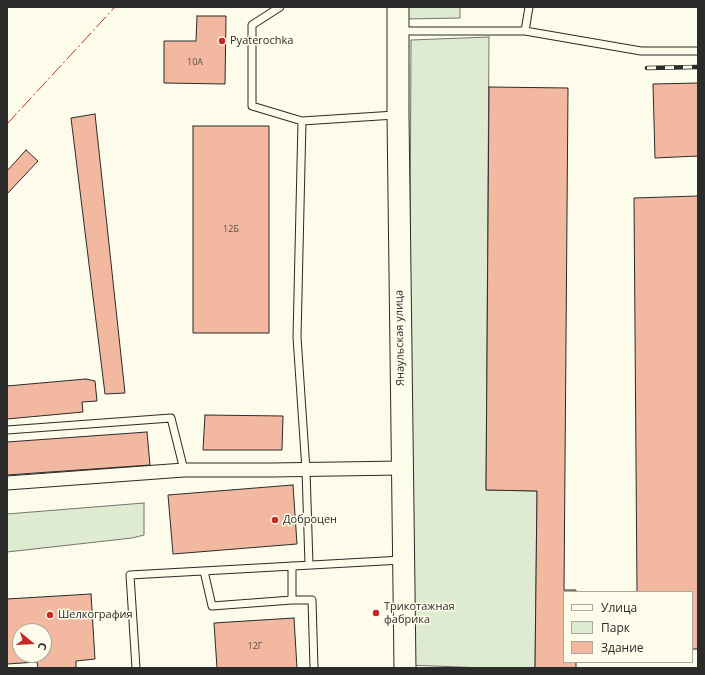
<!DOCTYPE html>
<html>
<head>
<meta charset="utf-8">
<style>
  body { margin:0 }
  #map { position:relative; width:705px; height:675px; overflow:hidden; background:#fdfbea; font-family:"Open Sans",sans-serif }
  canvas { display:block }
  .frame { position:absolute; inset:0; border:8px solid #2b2b2b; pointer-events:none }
  .legend { position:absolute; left:563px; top:591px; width:130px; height:72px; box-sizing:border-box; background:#fdfbea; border:1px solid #a9a89e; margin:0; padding:5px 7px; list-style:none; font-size:12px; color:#2b2b2b }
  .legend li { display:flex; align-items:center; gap:8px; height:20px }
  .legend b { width:20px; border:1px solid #a9a89e }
  .north { position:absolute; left:12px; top:623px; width:40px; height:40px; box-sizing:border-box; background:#fdfbea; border:1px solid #a9a89e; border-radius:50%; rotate:108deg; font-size:11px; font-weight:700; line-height:16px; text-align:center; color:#2b2b2b }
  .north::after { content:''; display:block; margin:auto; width:14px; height:18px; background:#c62828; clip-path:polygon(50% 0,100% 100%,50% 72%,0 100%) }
</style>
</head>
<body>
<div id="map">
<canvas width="705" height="675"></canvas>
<div class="frame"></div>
<ul class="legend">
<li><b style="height:5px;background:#fdfbea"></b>Улица</li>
<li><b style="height:11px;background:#deebd1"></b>Парк</li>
<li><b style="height:11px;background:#f2b8a0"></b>Здание</li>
</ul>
<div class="north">С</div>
</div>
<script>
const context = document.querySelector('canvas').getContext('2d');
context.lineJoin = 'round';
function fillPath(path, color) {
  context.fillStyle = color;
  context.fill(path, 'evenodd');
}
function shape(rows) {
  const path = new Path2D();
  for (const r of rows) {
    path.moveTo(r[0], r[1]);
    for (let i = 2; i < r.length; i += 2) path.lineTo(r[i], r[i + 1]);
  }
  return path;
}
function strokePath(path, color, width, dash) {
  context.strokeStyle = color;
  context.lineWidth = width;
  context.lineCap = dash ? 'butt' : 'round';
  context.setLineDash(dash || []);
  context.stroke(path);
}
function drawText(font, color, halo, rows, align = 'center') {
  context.font = font + ' "Open Sans",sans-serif';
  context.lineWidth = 3;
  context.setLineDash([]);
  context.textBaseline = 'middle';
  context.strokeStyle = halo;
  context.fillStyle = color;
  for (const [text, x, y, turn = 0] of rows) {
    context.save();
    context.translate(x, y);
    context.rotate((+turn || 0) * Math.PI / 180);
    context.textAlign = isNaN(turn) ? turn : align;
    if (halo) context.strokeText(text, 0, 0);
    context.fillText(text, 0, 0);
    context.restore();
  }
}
const green = shape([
  [404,7,460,7,460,18,405,19,404,7],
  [489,37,486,490,537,491,535,668,485,668,408,665,411,40,489,37],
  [144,503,144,535,132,538,7,552,7,514,144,503]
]);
fillPath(green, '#deebd1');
strokePath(green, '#74746e', 1);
const building = shape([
  [197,16,226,16,225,84,164,83,164,41,196,41,197,16],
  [698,83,698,156,655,158,653,84,698,83],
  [489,87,568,88,564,590,576,590,576,592,564,592,564,662,576,662,576,668,535,668,537,491,486,490,489,87],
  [95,114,125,393,105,394,71,118,95,114],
  [193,126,269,126,269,333,193,333,193,126],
  [26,150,38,161,7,194,7,171,26,150],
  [698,196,698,649,692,649,692,592,637,592,634,198,698,196],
  [86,379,95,381,97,401,82,402,83,412,7,419,7,386,86,379],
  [205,415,283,416,282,450,203,450,205,415],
  [147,432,150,465,7,475,7,442,147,432],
  [293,485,297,544,173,554,168,495,293,485],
  [91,594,95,659,76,661,76,668,38,668,37,662,7,664,7,599,91,594],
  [20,631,44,631,44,655,20,655,20,631],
  [294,618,297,668,217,668,214,623,294,618]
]);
fillPath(building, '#f2b8a0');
strokePath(building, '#2b2b2b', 1);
const service = shape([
  [280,7,252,25,252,106,302,121,395,115],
  [400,31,525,31,641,51,698,51],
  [525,31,529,7],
  [302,121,297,337,306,470,309,565],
  [7,430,171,418,184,470],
  [292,566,292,600,312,600,314,668],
  [204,571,212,606,292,600],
  [136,668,130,575,402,560]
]);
const minor = shape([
  [7,483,184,470,271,470,402,468]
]);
const primary = shape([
  [398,7,398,115,405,668]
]);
strokePath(service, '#2b2b2b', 9);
strokePath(minor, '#2b2b2b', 15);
strokePath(primary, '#2b2b2b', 23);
strokePath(service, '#fdfbea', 7);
strokePath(minor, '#fdfbea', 13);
strokePath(primary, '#fdfbea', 21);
const rail = shape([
  [647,68,698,67]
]);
strokePath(rail, '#2b2b2b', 4.5);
strokePath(rail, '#fdfbea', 3, [9]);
strokePath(shape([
  [7,124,115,7]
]), '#c62828', 1, [14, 3, 2, 3]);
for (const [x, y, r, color] of [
  [222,41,4,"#c62828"],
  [275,520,4,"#c62828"],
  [376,613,4,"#c62828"],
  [50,615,4,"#c62828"]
]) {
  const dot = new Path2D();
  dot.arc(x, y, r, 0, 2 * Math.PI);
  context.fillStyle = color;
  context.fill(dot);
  strokePath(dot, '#fdfbea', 1.5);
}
drawText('9px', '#5d4e48', null, [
  ["10А",195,62],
  ["12Б",231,229],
  ["12Г",255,646]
]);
drawText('11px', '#2b2b2b', '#fdfbea', [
  ["Pyaterochka",230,41],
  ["Доброцен",283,520],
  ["Трикотажная",384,607],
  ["фабрика",384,620],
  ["Шелкография",58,615]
], 'left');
drawText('11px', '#2b2b2b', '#fdfbea', [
  ["Янаульская улица",400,338,-91]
]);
</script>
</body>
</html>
